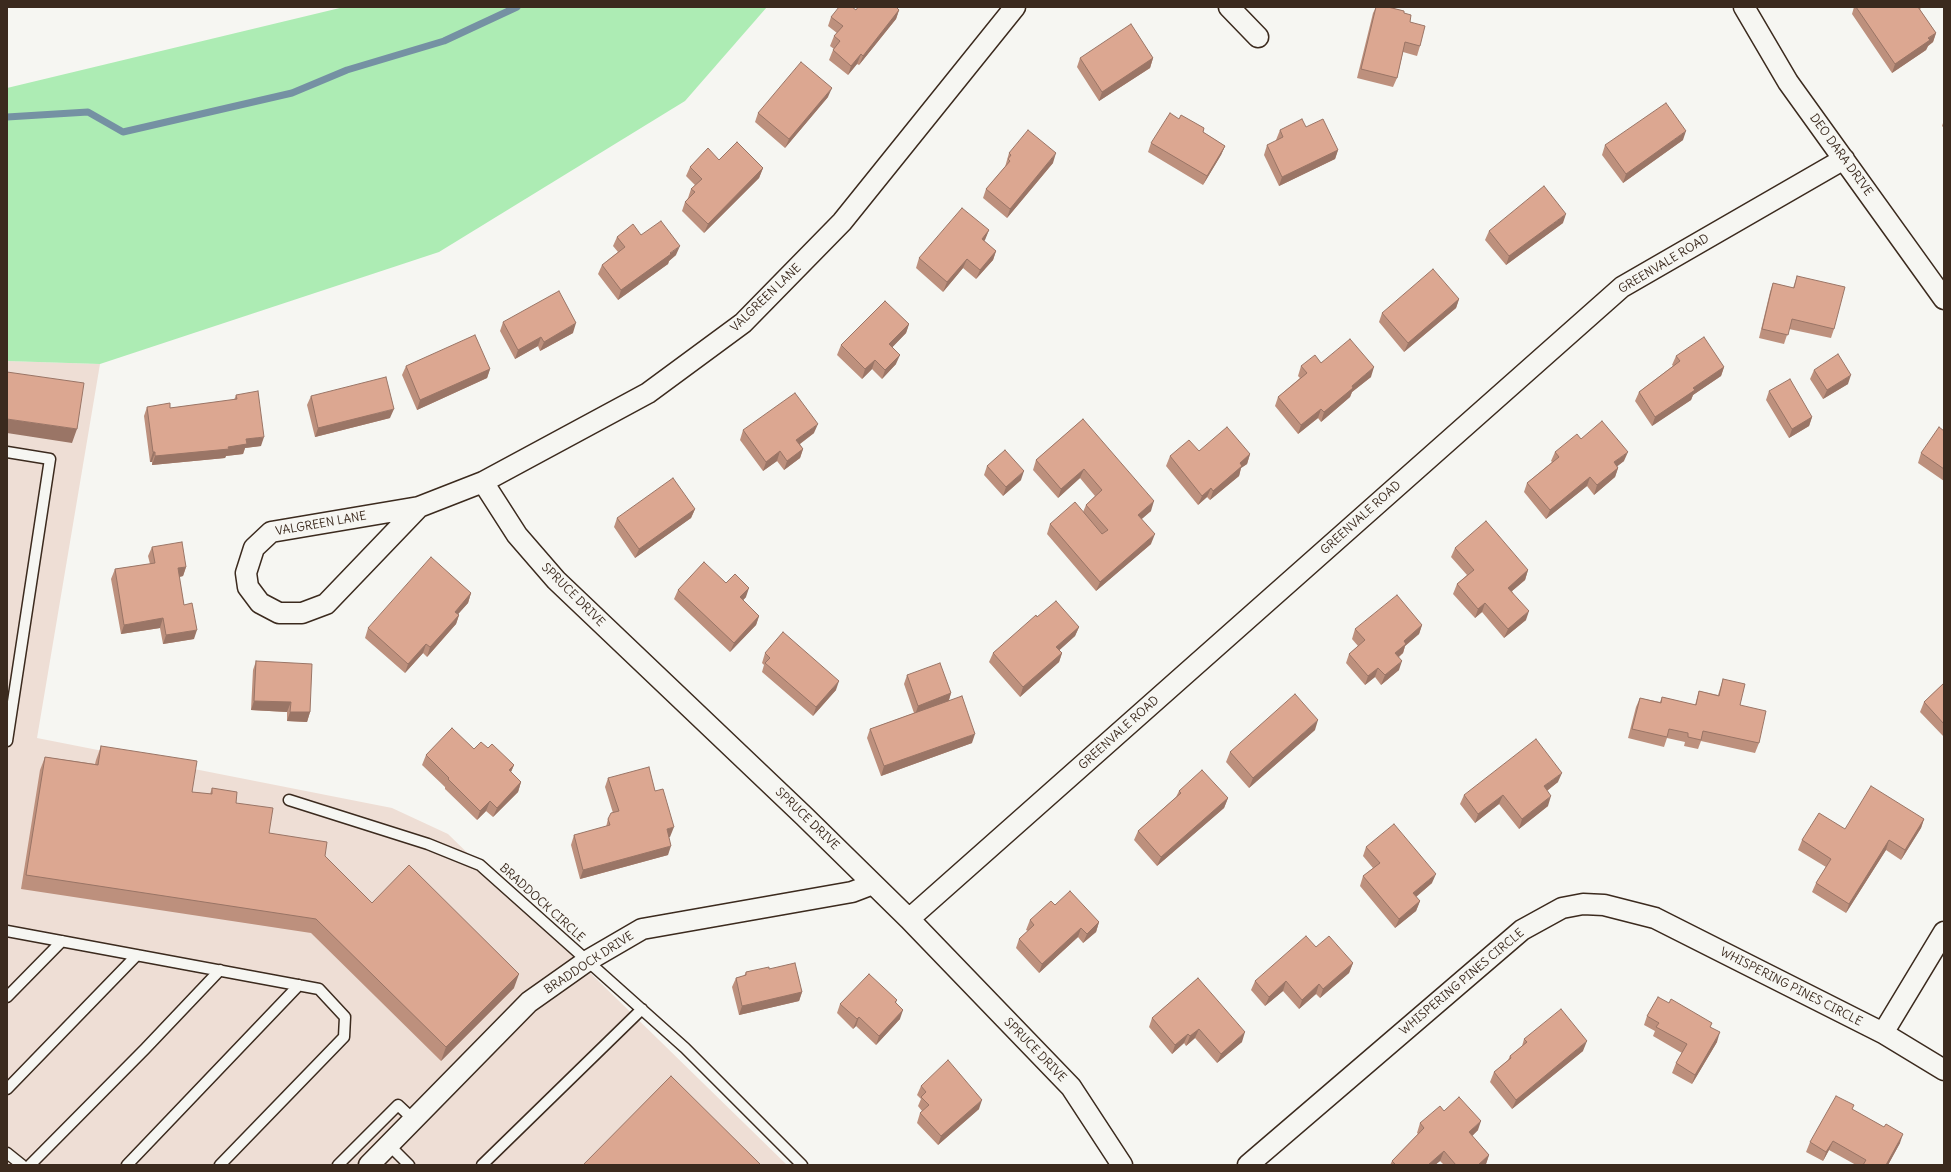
<!DOCTYPE html>
<html>
<head>
<meta charset="utf-8">
<style>
  body { margin:0 }
  #map { position:relative; width:1951px; height:1172px; overflow:hidden; background:#f6f6f2; font-family:Delius,sans-serif }
  canvas { display:block }
  .frame { position:absolute; inset:0; border:8px solid #3b2a1e; pointer-events:none }
</style>
</head>
<body>
<div id="map">
<canvas width="1951" height="1172"></canvas>
<div class="frame"></div>
</div>
<script>
const context = document.querySelector('canvas').getContext('2d');
context.lineJoin = 'round';
function fillPath(path, color) {
  context.fillStyle = color;
  context.fill(path, 'evenodd');
}
function shape(rows) {
  const path = new Path2D();
  for (const r of rows) {
    path.moveTo(r[0], r[1]);
    for (let i = 2; i < r.length; i += 2) path.lineTo(r[i], r[i + 1]);
  }
  return path;
}
function strokePath(path, color, width, dash) {
  context.strokeStyle = color;
  context.lineWidth = width;
  context.lineCap = dash ? 'butt' : 'round';
  context.setLineDash(dash || []);
  context.stroke(path);
}
function drawText(font, color, halo, rows, align = 'center') {
  context.font = font + ' Delius,sans-serif';
  context.lineWidth = 4;
  context.setLineDash([]);
  context.textBaseline = 'middle';
  context.strokeStyle = halo;
  context.fillStyle = color;
  for (const [text, x, y, turn = 0] of rows) {
    context.save();
    context.translate(x, y);
    context.rotate((+turn || 0) * Math.PI / 180);
    context.textAlign = isNaN(turn) ? turn : align;
    if (halo) context.strokeText(text, 0, 0);
    context.fillText(text, 0, 0);
    context.restore();
  }
}
fillPath(shape([
  [7,361,100,364,37,738,392,808,448,834,787,1165,7,1165]
]), '#eeded5');
fillPath(shape([
  [344,7,767,7,685,101,439,252,100,364,7,361,7,88]
]), '#adecb4');
strokePath(shape([
  [7,117,88,112,123,132,292,93,347,70,444,41,517,7]
]), '#7591a3', 7);
const service = shape([
  [7,452,50,459,7,741],
  [289,800,428,844,480,865,685,1048,802,1165],
  [7,931,319,989,345,1017,344,1037,220,1165],
  [7,997,62,941],
  [7,1089,137,955],
  [389,1145,409,1165],
  [7,1153,22,1165],
  [30,1165,145,1049,220,970],
  [127,1165,299,985],
  [338,1165,398,1105,414,1120],
  [482,1165,642,1009]
]);
const minor = shape([
  [1229,7,1258,37],
  [1744,7,1788,82,1944,299],
  [483,482,517,535,556,580,804,816,909,919,1071,1087,1122,1165],
  [419,507,326,604,302,613,279,613,260,603,248,587,246,573,254,548,271,532,419,507,483,482,648,393,743,323,842,222,1015,7],
  [909,919,1622,287,1844,159],
  [1883,1033,1944,932],
  [369,1165,529,1002,587,961,642,929,852,892,873,884],
  [1248,1165,1522,930,1562,908,1583,904,1604,905,1655,918,1883,1033,1944,1070]
]);
strokePath(service, '#3b2a1e', 13);
strokePath(minor, '#3b2a1e', 23);
strokePath(service, '#f6f6f2', 10);
strokePath(minor, '#f6f6f2', 20);
fillPath(shape([
  [1376,7,1388,7,1404,13,1410,22,1420,46,1417,56,1403,52,1397,78,1393,87,1357,78,1373,13],
  [1854,7,1921,7,1920,10,1936,33,1933,42,1928,46,1926,50,1892,73,1852,14],
  [856,10,899,10,896,19,859,65,857,64,848,75,829,60,833,50,834,49,830,46,834,36,837,33,828,26,831,17],
  [1080,58,1153,58,1150,68,1099,101,1077,67],
  [828,97,785,148,755,122,758,113],
  [1179,119,1204,128,1203,132,1225,146,1221,155,1203,185,1148,152,1151,143],
  [1944,120,1944,128,1942,126],
  [1306,127,1338,150,1335,159,1279,186,1264,155,1267,145,1277,141,1276,140,1280,130],
  [1683,140,1623,183,1602,155,1605,145],
  [1009,153,1053,163,1007,218,983,198,986,189,1005,167],
  [719,160,763,168,759,178,704,233,682,211,685,202,688,198,691,189,695,185,686,176,690,167],
  [1563,223,1506,265,1485,240,1489,231],
  [989,230,984,241,996,251,993,260,976,279,963,268,943,292,916,268,919,258],
  [641,235,676,255,669,261,668,264,618,300,598,274,602,265,618,252,613,246,617,237],
  [1797,276,1834,329,1831,338,1789,329,1784,344,1759,338,1770,292,1773,283,1793,288],
  [1459,299,1456,308,1404,352,1379,322,1382,313],
  [503,322,573,333,540,351,538,346,515,359,500,331],
  [909,324,906,333,892,347,896,364,882,379,872,369,862,379,837,355,841,345],
  [1676,356,1724,367,1721,376,1693,395,1691,400,1652,426,1635,401,1639,392,1673,366,1672,365],
  [1321,363,1371,377,1352,392,1350,397,1321,422,1318,418,1298,434,1275,406,1278,397,1300,378,1298,376,1301,366],
  [406,366,490,369,487,378,417,410,402,375],
  [1814,370,1848,384,1823,399,1810,379],
  [1769,391,1812,417,1809,426,1789,438,1766,400],
  [236,395,261,446,245,448,243,454,226,456,225,458,152,465,152,462,150,462,144,416,147,407,170,408,234,400],
  [311,396,390,418,315,437,307,405],
  [1083,419,1151,511,1141,519,1151,544,1096,591,1047,534,1050,524,1083,512,1086,505,1095,496,1080,478,1058,498,1033,470,1036,460],
  [743,430,814,433,800,444,803,449,800,458,784,470,777,461,763,471,740,440],
  [1944,431,1944,481,1918,463,1921,453],
  [1581,439,1624,461,1617,466,1618,468,1615,477,1594,495,1587,486,1546,519,1524,492,1527,483,1552,462,1551,461,1555,452],
  [1199,451,1250,454,1247,464,1241,468,1239,476,1210,500,1207,497,1198,505,1166,466,1170,456],
  [987,466,1021,480,1003,496,984,475],
  [695,509,691,518,635,558,614,527,617,518],
  [152,547,186,567,183,576,179,577,184,605,194,639,163,644,160,628,121,634,111,579,115,569,150,564,148,556],
  [1455,548,1528,570,1525,580,1512,591,1526,620,1504,638,1482,612,1475,618,1453,594,1457,584,1467,575,1451,557],
  [726,583,746,597,743,600,759,616,756,625,730,652,674,599,678,590],
  [471,593,468,603,458,614,459,615,456,624,427,657,423,653,405,673,365,638,368,628],
  [1037,617,1079,627,1075,636,1059,650,1062,653,1059,662,1020,697,989,662,993,653],
  [1422,625,1419,634,1405,646,1403,653,1399,657,1399,670,1381,685,1375,677,1365,685,1346,663,1349,654,1358,646,1352,639,1355,629],
  [765,653,836,690,813,716,762,672,764,665,762,663],
  [256,661,310,712,307,722,287,721,287,712,251,710,253,670],
  [907,675,951,693,949,700,972,743,881,776,867,738,870,729,914,713,904,684],
  [1723,679,1740,705,1759,743,1755,753,1701,741,1698,749,1684,746,1685,742,1667,738,1664,747,1628,738,1636,707,1640,698,1660,702,1662,697,1695,705,1699,691,1718,695],
  [1944,683,1944,737,1920,712,1924,702],
  [1315,730,1249,788,1226,762,1230,752],
  [101,746,192,792,210,794,212,788,236,803,269,833,325,856,372,903,514,988,441,1061,311,933,21,889,40,770,45,757,95,764,96,760],
  [488,748,514,765,511,772,521,782,518,792,493,817,486,811,477,820,445,789,445,787,422,765,426,755],
  [608,778,655,791,670,837,669,837,668,855,580,879,571,845,574,835,606,827,608,819,613,813,605,787],
  [1558,782,1547,791,1548,806,1519,829,1499,804,1475,823,1460,804,1464,795],
  [1179,791,1228,798,1224,808,1157,866,1134,840,1138,831,1176,797],
  [1924,819,1921,828,1901,860,1886,850,1846,913,1812,892,1816,883,1826,867,1798,850,1802,840,1845,829],
  [1366,847,1432,883,1416,897,1420,901,1416,911,1395,928,1360,886,1363,876,1373,868,1363,856],
  [1055,905,1099,922,1096,932,1083,943,1078,937,1039,973,1016,948,1019,939,1028,931,1026,930,1030,920],
  [1316,947,1353,963,1349,973,1320,998,1316,994,1299,1009,1283,991,1265,1006,1251,990,1255,981],
  [769,969,802,992,799,1001,739,1015,732,987,736,978,744,976,746,972],
  [1198,978,1242,1042,1217,1063,1195,1038,1186,1046,1184,1043,1172,1054,1149,1027,1152,1018],
  [897,1000,896,1003,900,1019,876,1045,856,1026,853,1029,837,1013,840,1004],
  [1647,1016,1710,1027,1717,1042,1692,1084,1672,1073,1676,1063,1682,1053,1653,1036,1655,1031,1644,1025],
  [1524,1039,1583,1051,1512,1109,1490,1082,1494,1072,1508,1060,1510,1056,1522,1046],
  [921,1086,979,1109,938,1145,917,1123,920,1113,922,1111,918,1106,921,1099,917,1095],
  [1853,1110,1900,1143,1888,1165,1856,1165,1829,1150,1823,1161,1806,1152,1810,1142],
  [1444,1111,1478,1130,1472,1136,1489,1155,1486,1164,1485,1165,1444,1165,1440,1161,1435,1165,1390,1165,1392,1161,1418,1134,1417,1133,1420,1123]
]), '#bd907d');
fillPath(shape([
  [899,10,896,19,859,65,863,56],
  [1936,33,1933,42,1928,46,1926,50,1892,73,1895,64],
  [861,54,857,64,848,75,851,66],
  [1153,58,1150,68,1099,101,1102,92],
  [832,88,828,97,785,148,789,139],
  [1686,131,1683,140,1623,183,1626,174],
  [1225,146,1221,155,1203,185,1207,176],
  [1338,150,1335,159,1279,186,1282,177],
  [1056,153,1053,163,1007,218,1010,209],
  [763,168,759,178,704,233,708,224],
  [1566,214,1563,223,1506,265,1509,256],
  [989,230,985,240,978,248,982,239],
  [680,246,676,255,669,261,668,264,618,300,621,290],
  [996,251,993,260,976,279,980,270],
  [967,259,963,268,943,292,947,282],
  [1459,299,1456,308,1404,352,1408,343],
  [576,323,573,333,540,351,544,342],
  [909,324,906,333,886,354,889,344],
  [541,337,538,346,515,359,518,350],
  [900,355,896,364,882,379,885,370],
  [875,360,872,369,862,379,865,369],
  [1374,367,1371,377,1352,392,1350,397,1321,422,1324,412,1352,386],
  [1724,367,1721,376,1693,395,1691,400,1652,426,1655,417,1693,388],
  [490,369,487,378,417,410,420,400],
  [1851,375,1848,384,1823,399,1827,390],
  [394,409,390,418,315,437,318,428],
  [1321,409,1318,418,1298,434,1301,425],
  [1812,417,1809,426,1789,438,1792,429],
  [7,419,77,429,72,443,7,433],
  [818,424,814,433,793,449,796,440],
  [264,437,261,446,245,448,243,454,226,456,225,458,152,465,155,456,228,447,246,439],
  [803,449,800,458,784,470,787,461],
  [780,451,777,461,763,471,766,462],
  [153,452,155,452,152,462,150,462],
  [1628,452,1624,461,1610,472,1614,462],
  [1250,454,1247,464,1241,468,1239,476,1210,500,1213,491,1240,463],
  [1618,468,1615,477,1594,495,1597,485],
  [1084,469,1080,478,1058,498,1061,489],
  [1024,471,1021,480,1003,496,1006,487],
  [1590,477,1587,486,1546,519,1550,510],
  [1211,488,1207,497,1198,505,1202,496],
  [1154,501,1151,511,1135,525,1138,515],
  [695,509,691,518,635,558,639,549],
  [1155,534,1151,544,1096,591,1100,582],
  [186,567,183,576,175,578,178,568],
  [1528,570,1525,580,1505,597,1508,588],
  [749,588,746,597,737,607,740,597],
  [471,593,468,603,452,621,455,612],
  [1485,603,1482,612,1475,618,1478,609],
  [1529,611,1526,620,1504,638,1508,629],
  [459,615,456,624,427,657,430,647],
  [759,616,756,625,730,652,734,643],
  [163,618,160,628,121,634,124,625],
  [1422,625,1419,634,1405,646,1403,653,1392,662,1395,653,1404,641],
  [1079,627,1075,636,1053,656,1056,647],
  [197,630,194,639,163,644,166,635],
  [426,644,423,653,405,673,408,664],
  [1062,653,1059,662,1020,697,1023,687],
  [1402,661,1399,670,1381,685,1385,675],
  [1378,668,1375,677,1365,685,1368,676],
  [839,681,836,690,813,716,816,707],
  [951,693,948,703,915,715,918,706],
  [254,701,291,702,287,712,251,710],
  [290,712,310,712,307,722,287,721],
  [1318,720,1315,730,1249,788,1253,778],
  [975,734,972,743,881,776,884,766],
  [514,765,510,774,509,770],
  [1562,773,1558,782,1540,796,1544,786],
  [521,782,518,792,493,817,497,808],
  [1503,795,1499,804,1475,823,1478,814],
  [1551,796,1548,806,1519,829,1522,819],
  [1228,798,1224,808,1157,866,1161,857],
  [490,801,486,811,477,820,480,811],
  [1924,819,1921,828,1901,860,1905,850],
  [674,827,670,837,663,838,667,829],
  [1889,840,1886,850,1846,913,1849,904],
  [671,846,668,855,580,879,583,870],
  [1436,874,1432,883,1410,902,1413,893],
  [1420,901,1416,911,1395,928,1399,919],
  [1099,922,1096,932,1083,943,1087,934],
  [1081,928,1078,937,1039,973,1042,964],
  [1353,963,1349,973,1320,998,1323,989],
  [519,974,514,988,441,1061,446,1047],
  [1286,981,1283,991,1265,1006,1269,997],
  [1319,984,1316,994,1299,1009,1302,1000],
  [802,992,799,1001,739,1015,742,1006],
  [903,1010,900,1019,876,1045,879,1036],
  [859,1017,856,1026,853,1029,857,1019],
  [1199,1029,1195,1038,1186,1046,1190,1036],
  [1245,1032,1242,1042,1217,1063,1221,1054],
  [1720,1032,1717,1042,1692,1084,1695,1075],
  [1188,1034,1184,1043,1172,1054,1175,1045],
  [1587,1041,1583,1051,1512,1109,1516,1100],
  [982,1100,979,1109,938,1145,941,1136],
  [1481,1121,1478,1130,1466,1142,1469,1132],
  [1903,1134,1900,1143,1888,1165,1886,1165],
  [1833,1141,1829,1150,1823,1161,1826,1152],
  [1444,1151,1440,1161,1435,1165,1428,1165],
  [1489,1155,1486,1164,1485,1165,1478,1165]
]), '#9a7566');
const building = shape([
  [839,7,852,7,856,10,858,7,896,7,899,10,863,56,861,54,851,66,833,50,840,41,834,36,843,26,831,17,839,7],
  [1376,7,1388,7,1404,11,1404,13,1411,15,1410,22,1425,26,1420,46,1405,42,1397,78,1361,69,1376,7],
  [1856,7,1918,7,1936,33,1928,38,1930,40,1895,64,1856,7],
  [1131,24,1153,58,1102,92,1080,58,1131,24],
  [801,62,832,88,789,139,758,113,801,62],
  [1666,103,1686,131,1626,174,1605,145,1666,103],
  [1170,113,1179,119,1181,115,1204,128,1203,132,1225,146,1207,176,1151,143,1170,113],
  [1302,119,1306,127,1323,119,1338,150,1282,177,1267,145,1283,137,1280,130,1302,119],
  [1028,130,1056,153,1010,209,986,189,1010,161,1008,159,1011,155,1009,153,1028,130],
  [737,142,763,168,708,224,685,202,695,192,691,189,702,179,690,167,708,148,719,160,737,142],
  [1544,186,1566,214,1509,256,1489,231,1544,186],
  [962,208,989,230,982,239,996,251,980,270,967,259,947,282,919,258,962,208],
  [661,221,680,246,670,253,671,254,621,290,602,265,625,247,617,237,633,224,641,235,661,221],
  [1433,269,1459,299,1408,343,1382,313,1433,269],
  [1797,276,1845,287,1834,329,1792,319,1788,335,1762,329,1773,283,1794,288,1797,276],
  [559,291,576,323,544,342,541,337,518,350,503,322,559,291],
  [885,301,909,324,889,344,900,355,885,370,875,360,865,369,841,345,885,301],
  [475,335,490,369,420,400,406,366,475,335],
  [1704,337,1724,367,1693,388,1695,390,1655,417,1639,392,1680,361,1676,356,1704,337],
  [1350,339,1374,367,1352,386,1353,388,1324,412,1321,409,1301,425,1278,397,1307,373,1301,366,1315,355,1321,363,1350,339],
  [1838,354,1851,375,1827,390,1814,370,1838,354],
  [7,372,84,383,77,429,7,419,7,372],
  [386,377,394,409,318,428,311,396,386,377],
  [1790,379,1812,417,1792,429,1769,391,1790,379],
  [258,391,264,437,246,439,247,444,228,447,229,449,155,456,155,452,153,452,147,407,170,403,170,408,237,399,236,395,258,391],
  [795,393,818,424,796,440,803,449,787,461,780,451,766,462,743,430,795,393],
  [1083,419,1154,501,1138,515,1155,534,1100,582,1050,524,1075,502,1102,534,1108,530,1086,505,1102,490,1084,469,1061,489,1036,460,1083,419],
  [1602,421,1628,452,1614,462,1618,468,1597,485,1590,477,1550,510,1527,483,1559,457,1555,452,1577,434,1581,439,1602,421],
  [1227,427,1250,454,1240,463,1242,466,1213,491,1211,488,1202,496,1170,456,1189,440,1199,451,1227,427],
  [1939,427,1944,431,1944,469,1921,453,1939,427],
  [1005,450,1024,471,1006,487,987,466,1005,450],
  [673,478,695,509,639,549,617,518,673,478],
  [1486,521,1528,570,1508,588,1529,611,1508,629,1485,603,1478,609,1457,584,1474,570,1455,548,1486,521],
  [182,542,186,567,178,568,184,605,192,603,197,630,166,635,163,618,124,625,115,569,155,563,152,547,182,542],
  [431,557,471,593,455,612,459,615,430,647,426,644,408,664,368,628,431,557],
  [704,562,726,583,735,574,749,588,740,597,759,616,734,643,678,590,704,562],
  [1397,595,1422,625,1404,641,1406,644,1395,653,1402,661,1385,675,1378,668,1368,676,1349,654,1365,640,1355,629,1397,595],
  [1056,601,1079,627,1056,647,1062,653,1023,687,993,653,1036,615,1037,617,1056,601],
  [783,632,839,681,816,707,765,663,770,658,765,653,783,632],
  [256,661,312,664,310,712,290,712,291,702,254,701,256,661],
  [940,663,951,693,918,706,907,675,940,663],
  [1723,679,1745,684,1740,705,1766,711,1759,743,1703,731,1701,740,1688,737,1688,733,1669,729,1667,737,1632,729,1640,698,1661,703,1662,697,1696,705,1699,691,1719,696,1723,679],
  [1944,683,1944,724,1924,702,1944,683],
  [1295,694,1318,720,1253,778,1230,752,1295,694],
  [962,696,975,734,884,766,870,729,962,696],
  [452,728,474,749,481,742,488,748,492,744,514,765,509,770,521,782,497,808,490,801,480,811,448,779,449,778,426,755,452,728],
  [1536,739,1562,773,1544,786,1551,796,1522,819,1503,795,1478,814,1464,795,1536,739],
  [101,746,197,761,192,792,212,794,212,788,237,792,236,803,273,808,269,833,327,842,325,856,372,903,409,865,519,974,446,1047,316,919,26,875,45,757,98,765,101,746],
  [649,767,655,791,663,789,674,827,667,829,671,846,583,870,574,835,610,825,608,819,611,813,619,811,608,778,649,767],
  [1202,770,1228,798,1161,857,1138,831,1181,793,1179,791,1202,770],
  [1871,786,1924,819,1905,850,1889,840,1849,904,1816,883,1831,859,1802,840,1819,813,1845,829,1871,786],
  [1394,824,1436,874,1413,893,1420,901,1399,919,1363,876,1380,863,1366,847,1394,824],
  [1070,891,1099,922,1087,934,1081,928,1042,964,1019,939,1034,925,1030,920,1051,901,1055,905,1070,891],
  [1306,936,1316,947,1329,936,1353,963,1323,989,1319,984,1302,1000,1286,981,1269,997,1255,981,1306,936],
  [795,963,802,992,742,1006,736,978,746,975,746,972,769,967,769,969,795,963],
  [869,974,897,1000,895,1002,903,1010,879,1036,859,1017,857,1019,840,1004,869,974],
  [1198,978,1245,1032,1221,1054,1199,1029,1190,1036,1188,1034,1175,1045,1152,1018,1198,978],
  [1658,997,1669,1003,1671,999,1712,1023,1710,1027,1720,1032,1695,1075,1676,1063,1687,1044,1656,1027,1659,1023,1647,1016,1658,997],
  [1561,1009,1587,1041,1516,1100,1494,1072,1511,1058,1510,1056,1527,1042,1524,1039,1561,1009],
  [948,1060,982,1100,941,1136,920,1113,929,1105,921,1097,926,1092,921,1086,948,1060],
  [671,1076,761,1165,583,1165,671,1076],
  [1836,1096,1854,1105,1852,1109,1884,1127,1886,1124,1903,1134,1886,1165,1863,1165,1866,1160,1833,1141,1826,1152,1810,1142,1836,1096],
  [1459,1097,1481,1121,1469,1132,1489,1155,1478,1165,1456,1165,1444,1151,1428,1165,1396,1165,1392,1161,1424,1128,1420,1123,1440,1106,1444,1111,1459,1097]
]);
fillPath(building, '#dca791');
strokePath(building, '#9a7566', 1);
drawText('12px', '#3b2a1e', '#f6f6f2', [
  ["DEO DARA DRIVE",1841,155,54],
  ["GREENVALE ROAD",1664,264,-31],
  ["VALGREEN LANE",766,298,-44],
  ["GREENVALE ROAD",1361,518,-42],
  ["VALGREEN LANE",321,524,-10],
  ["SPRUCE DRIVE",573,595,45],
  ["GREENVALE ROAD",1119,733,-42],
  ["SPRUCE DRIVE",807,819,44],
  ["BRADDOCK CIRCLE",542,903,42],
  ["BRADDOCK DRIVE",589,963,-33],
  ["WHISPERING PINES CIRCLE",1462,982,-40],
  ["WHISPERING PINES CIRCLE",1791,987,27],
  ["SPRUCE DRIVE",1035,1050,46]
]);
</script>
</body>
</html>
